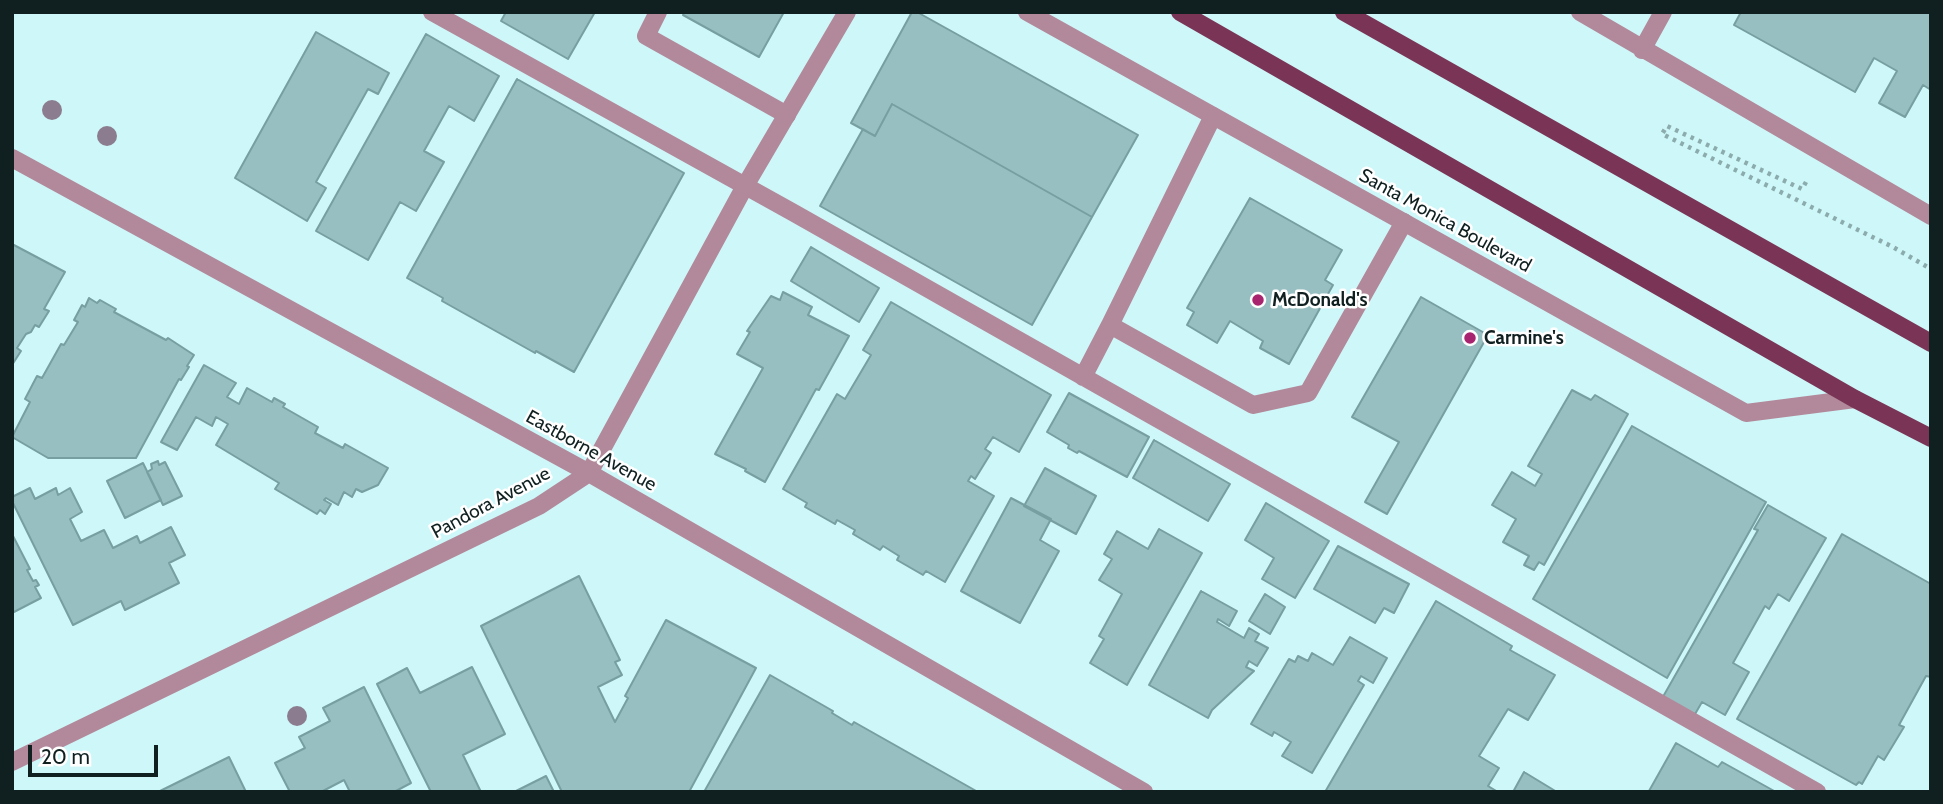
<!DOCTYPE html>
<html>
<head>
<meta charset="utf-8">
<style>
  body { margin:0 }
  #map { position:relative; width:1943px; height:804px; overflow:hidden; background:#cef7f9; font-family:Cabin,sans-serif }
  canvas { display:block }
  .frame { position:absolute; inset:0; border:14px solid #102020; pointer-events:none }
  .scale { position:absolute; left:28px; top:745px; width:130px; height:32px; box-sizing:border-box; border:4px solid #102020; border-top:0; padding-left:9px; font-size:21px; line-height:24px; white-space:nowrap; color:#102020; -webkit-text-stroke:5px #fff; paint-order:stroke }
</style>
</head>
<body>
<div id="map">
<canvas width="1943" height="804"></canvas>
<div class="frame"></div>
<div class="scale">20 m</div>
</div>
<script>
const context = document.querySelector('canvas').getContext('2d');
context.lineJoin = 'round';
function fillPath(path, color) {
  context.fillStyle = color;
  context.fill(path, 'evenodd');
}
function shape(rows) {
  const path = new Path2D();
  for (const r of rows) {
    path.moveTo(r[0], r[1]);
    for (let i = 2; i < r.length; i += 2) path.lineTo(r[i], r[i + 1]);
  }
  return path;
}
function strokePath(path, color, width, dash) {
  context.strokeStyle = color;
  context.lineWidth = width;
  context.lineCap = dash ? 'butt' : 'round';
  context.setLineDash(dash || []);
  context.stroke(path);
}
function drawText(font, color, halo, rows, align = 'center') {
  context.font = font + ' Cabin,sans-serif';
  context.lineWidth = 5;
  context.setLineDash([]);
  context.textBaseline = 'middle';
  context.strokeStyle = halo;
  context.fillStyle = color;
  for (const [text, x, y, turn = 0] of rows) {
    context.save();
    context.translate(x, y);
    context.rotate((+turn || 0) * Math.PI / 180);
    context.textAlign = isNaN(turn) ? turn : align;
    if (halo) context.strokeText(text, 0, 0);
    context.fillText(text, 0, 0);
    context.restore();
  }
}
const building = shape([
  [506,12,595,12,568,59,501,21,506,12],
  [685,12,784,12,759,57,683,15,685,12],
  [912,12,917,12,1138,135,1092,217,892,104,875,136,851,123,912,12],
  [1741,12,1931,12,1931,90,1923,85,1905,117,1879,103,1897,71,1874,58,1855,92,1734,25,1741,12],
  [316,32,389,73,378,94,368,89,316,182,326,188,307,221,235,178,316,32],
  [426,34,499,76,474,121,449,106,424,151,444,162,416,211,400,202,368,260,316,231,426,34],
  [517,79,684,173,574,372,536,351,535,353,442,301,443,298,407,278,517,79],
  [892,104,1092,217,1032,325,820,206,863,129,875,136,892,104],
  [1250,198,1342,250,1325,280,1333,285,1289,364,1260,348,1263,341,1230,321,1217,343,1187,325,1194,312,1187,308,1250,198],
  [12,244,65,272,44,309,49,311,39,327,35,325,31,332,26,334,17,348,21,351,12,365,12,244],
  [811,247,879,288,859,322,791,281,811,247],
  [783,292,812,307,808,315,849,336,819,390,816,389,765,482,745,471,746,469,715,454,763,368,737,354,750,332,747,331,771,296,780,300,783,292],
  [1421,297,1488,335,1387,514,1365,502,1399,442,1352,417,1421,297],
  [89,298,97,303,100,300,116,309,114,312,166,340,168,338,194,355,187,366,189,367,181,380,179,379,136,458,48,458,12,437,30,402,25,399,37,376,42,378,61,344,64,345,78,322,74,320,82,305,85,307,89,298],
  [891,302,1051,395,1019,452,993,437,985,449,991,453,975,479,971,476,968,481,994,496,945,582,926,571,923,575,897,560,899,556,883,546,880,550,853,534,855,530,837,520,835,524,805,507,807,503,783,489,837,394,845,399,871,355,863,350,891,302],
  [204,365,236,383,227,397,239,404,247,388,272,402,274,398,285,404,283,407,318,427,315,433,343,448,345,444,388,468,378,485,362,492,356,489,352,497,344,492,338,505,326,498,324,500,331,504,325,514,320,510,317,514,275,489,279,483,216,445,228,424,216,417,212,426,196,417,177,450,161,442,204,365],
  [1572,390,1591,400,1595,395,1628,414,1544,565,1539,562,1534,570,1524,565,1529,556,1503,542,1516,519,1492,505,1512,472,1535,486,1542,474,1528,466,1572,390],
  [1069,393,1149,437,1127,477,1079,451,1077,453,1068,448,1069,445,1047,432,1069,393],
  [1632,426,1766,502,1667,678,1533,599,1632,426],
  [1154,440,1230,484,1208,521,1133,478,1154,440],
  [158,461,159,465,165,462,182,496,163,505,147,472,152,469,151,464,158,461],
  [143,463,161,500,125,518,107,481,143,463],
  [1045,468,1096,496,1076,534,1024,506,1045,468],
  [30,488,35,499,56,488,58,495,70,488,82,512,70,519,81,541,104,530,113,548,137,536,140,543,171,527,185,555,169,563,179,583,125,610,121,601,73,625,12,501,12,497,30,488],
  [1011,498,1051,519,1040,540,1059,551,1020,623,961,591,1011,498],
  [1266,503,1329,541,1295,598,1262,579,1274,558,1245,540,1266,503],
  [1768,505,1826,538,1789,601,1778,594,1769,609,1765,606,1733,663,1749,672,1725,715,1702,702,1691,721,1660,702,1758,530,1754,529,1768,505],
  [1159,529,1202,553,1127,685,1090,663,1104,639,1099,636,1122,594,1099,580,1112,559,1104,554,1117,531,1148,549,1159,529],
  [12,534,30,569,27,570,33,581,36,580,39,585,35,587,41,598,12,613,12,534],
  [1842,534,1931,584,1931,677,1926,676,1899,725,1904,727,1884,760,1878,756,1862,784,1859,782,1856,785,1737,719,1842,534],
  [1338,546,1409,584,1394,613,1384,608,1375,623,1314,589,1338,546],
  [579,576,620,660,615,662,622,675,598,687,615,722,628,698,625,696,666,620,756,668,689,792,562,792,481,626,579,576],
  [1201,591,1237,611,1229,626,1218,619,1217,622,1244,638,1249,628,1259,634,1255,641,1268,648,1257,666,1249,661,1246,667,1254,671,1212,710,1208,718,1149,685,1201,591],
  [1265,594,1285,607,1270,634,1249,621,1265,594],
  [1436,601,1512,646,1510,650,1555,675,1528,720,1508,709,1479,756,1499,768,1488,786,1498,792,1325,792,1436,601],
  [1350,637,1387,658,1373,683,1361,676,1358,681,1364,685,1312,773,1282,756,1291,742,1274,732,1272,736,1251,724,1289,659,1295,662,1298,656,1308,661,1312,653,1333,665,1350,637],
  [472,667,505,734,463,755,481,792,431,792,377,684,407,668,420,693,472,667],
  [770,675,833,711,832,713,852,725,854,722,978,792,704,792,770,675],
  [364,687,411,783,394,792,350,792,344,780,321,792,290,792,275,763,305,748,299,737,330,721,323,708,364,687],
  [1676,743,1718,767,1722,762,1776,792,1652,792,1649,791,1676,743],
  [229,757,246,792,158,792,229,757],
  [1524,772,1557,792,1513,792,1524,772],
  [546,776,554,792,514,792,546,776]
]);
fillPath(building, '#97bec0');
strokePath(building, '#779ea0', 2);
strokePath(shape([
  [1806,182,1802,189,1667,126,1662,134,1893,247,1931,269]
]), '#8babac', 4.5, [3.5, 5]);
strokePath(shape([
  [432,12,794,213,1817,792],
  [658,12,646,36,787,115],
  [1213,116,1110,325,1253,405,1308,393,1404,222],
  [1083,377,1110,325]
]), '#b2899a', 18);
strokePath(shape([
  [1027,12,1746,413,1855,399],
  [1580,12,1931,216],
  [1642,50,1663,12],
  [12,158,589,473,1144,792],
  [12,762,539,506,589,473,745,186,847,12]
]), '#b2899a', 18);
strokePath(shape([
  [1180,12,1855,399,1931,438],
  [1344,12,1931,343]
]), '#7a3556', 18);
context.fillStyle = '#8b7d8f';
for (const [x, y] of [
  [52,110],
  [107,136],
  [297,716]
]) {
  context.beginPath();
  context.arc(x, y, 10, 0, 2 * Math.PI);
  context.fill();
}
for (const [x, y, r, color] of [
  [1258,300,7,"#a8246e"],
  [1470,338,7,"#a8246e"]
]) {
  const dot = new Path2D();
  dot.arc(x, y, r, 0, 2 * Math.PI);
  context.fillStyle = color;
  context.fill(dot);
  strokePath(dot, '#fff', 2.5);
}
drawText('19px', '#102020', '#fff', [
  ["Santa Monica Boulevard",1445,221,29],
  ["Eastborne Avenue",591,451,29],
  ["Pandora Avenue",491,503,-28]
]);
drawText('bold 19px', '#102020', '#fff', [
  ["McDonald's",1272,300],
  ["Carmine's",1484,338]
], 'left');
</script>
</body>
</html>
